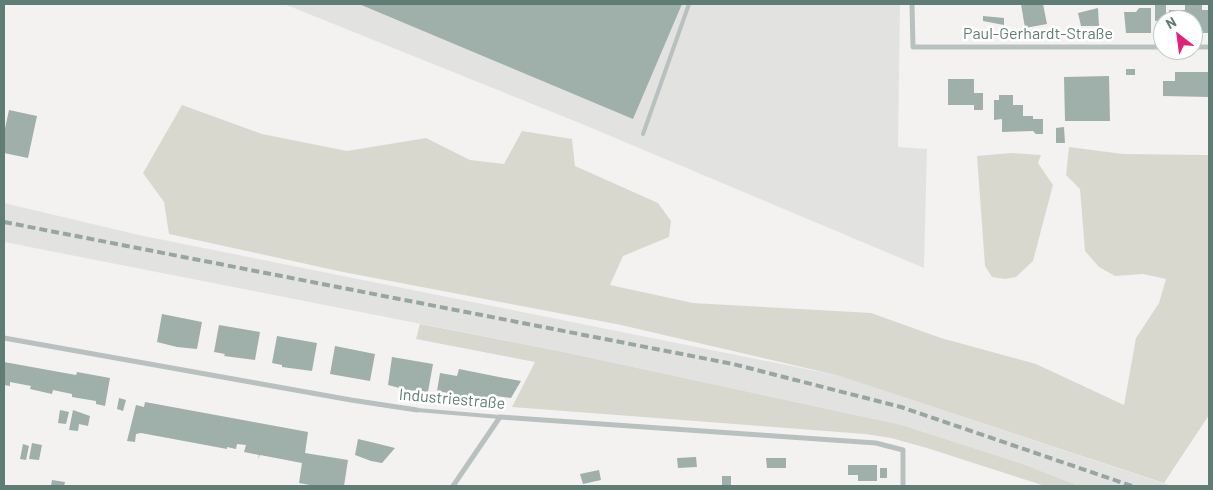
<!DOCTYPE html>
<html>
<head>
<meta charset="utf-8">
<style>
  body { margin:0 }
  #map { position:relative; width:1213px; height:490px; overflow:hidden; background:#f4f2f0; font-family:Barlow,sans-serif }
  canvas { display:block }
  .frame { position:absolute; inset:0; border:5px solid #5f7c75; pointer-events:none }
  .north { position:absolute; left:1153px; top:10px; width:50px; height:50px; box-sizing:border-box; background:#fff; border:1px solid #bfcbc8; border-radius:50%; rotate:330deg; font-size:14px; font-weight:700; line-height:20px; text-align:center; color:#5f7c75 }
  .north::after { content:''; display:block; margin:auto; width:18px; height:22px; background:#e32178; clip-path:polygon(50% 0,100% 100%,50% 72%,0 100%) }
</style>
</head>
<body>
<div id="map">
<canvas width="1213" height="490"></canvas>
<div class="frame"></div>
<div class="north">N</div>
</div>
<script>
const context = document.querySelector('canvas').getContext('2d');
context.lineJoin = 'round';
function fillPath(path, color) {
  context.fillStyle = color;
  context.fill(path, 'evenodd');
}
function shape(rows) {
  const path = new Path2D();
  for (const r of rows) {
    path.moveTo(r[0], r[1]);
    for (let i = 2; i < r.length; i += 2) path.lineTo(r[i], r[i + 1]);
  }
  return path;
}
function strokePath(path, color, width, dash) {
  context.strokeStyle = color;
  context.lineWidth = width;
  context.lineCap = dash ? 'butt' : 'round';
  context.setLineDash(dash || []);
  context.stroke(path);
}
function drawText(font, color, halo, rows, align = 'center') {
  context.font = font + ' Barlow,sans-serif';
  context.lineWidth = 5;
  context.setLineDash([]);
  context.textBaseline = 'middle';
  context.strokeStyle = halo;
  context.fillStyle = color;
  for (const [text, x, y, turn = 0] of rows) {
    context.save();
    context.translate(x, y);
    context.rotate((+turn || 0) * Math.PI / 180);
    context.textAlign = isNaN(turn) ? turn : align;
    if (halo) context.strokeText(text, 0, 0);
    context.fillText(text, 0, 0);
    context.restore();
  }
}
fillPath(shape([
  [284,4,900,4,898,147,927,149,924,268,582,124],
  [4,203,139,235,836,375,1172,486,1079,486,1023,464,902,425,559,351,4,242]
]), '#e2e3e1');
fillPath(shape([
  [182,105,262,134,347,151,426,138,470,160,504,164,522,131,572,139,575,166,658,203,671,221,669,237,623,256,610,285,693,303,871,313,941,338,1036,364,1124,405,1136,338,1159,303,1166,279,1143,274,1115,276,1099,267,1085,251,1080,189,1066,175,1069,147,1123,154,1209,155,1209,415,1164,483,836,375,621,325,343,272,169,234,164,202,143,173],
  [1011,153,1041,155,1038,163,1053,185,1033,261,1016,277,1005,279,992,277,985,266,977,156],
  [420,324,559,351,902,425,1023,464,1079,486,1045,486,927,448,891,438,865,434,512,407,535,362,416,339]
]), '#d9d8cf');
fillPath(shape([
  [359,4,682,4,633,119],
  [1021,4,1043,4,1047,24,1025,28],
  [1155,4,1166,4,1166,20,1155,21],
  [1185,4,1202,4,1202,10,1209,10,1209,33,1193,33,1193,20,1169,20,1169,10,1185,10],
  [1098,8,1099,26,1081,26,1078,13],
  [1139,8,1151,8,1151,33,1126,33,1124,12,1136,12],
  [983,16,1004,18,1004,25,983,21],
  [1126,69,1135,69,1135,75,1126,75],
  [1175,72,1209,72,1209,97,1163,96,1163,81,1175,81],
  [1109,76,1110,121,1065,121,1064,77],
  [948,79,974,79,974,93,983,93,983,110,974,110,974,105,948,105],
  [999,95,1013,95,1013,105,1023,105,1023,116,1033,116,1033,119,1043,119,1043,134,1036,134,1033,131,1002,132,1002,119,994,120,994,100,999,100],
  [9,110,37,116,28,158,4,153,4,133],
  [1064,127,1065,143,1056,143,1056,128],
  [162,314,202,322,197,349,177,347,157,342],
  [219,325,260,332,255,360,224,356,225,354,214,352],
  [277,336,317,343,312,371,282,367,282,365,272,363],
  [335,346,375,354,370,381,330,374],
  [392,357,433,364,428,392,407,390,388,385],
  [4,362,76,375,77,372,110,378,105,406,96,404,96,401,72,397,72,394,53,390,52,394,30,389,31,386,10,382,10,386,4,385],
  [459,369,499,377,521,381,511,398,496,396,494,404,463,401,464,398,453,397,454,394,437,391,440,373,457,376],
  [119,398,126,400,123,411,117,409],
  [145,402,308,432,305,453,348,460,344,486,315,486,299,483,302,463,260,455,258,459,259,455,244,452,246,445,237,444,236,449,227,447,227,449,141,433,136,434,135,442,127,441,136,405,144,407],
  [60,410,69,412,66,424,58,423],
  [73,410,90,416,88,426,79,424,78,431,69,430],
  [358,439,375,443,395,448,382,463,371,461,355,455],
  [32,443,42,445,39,460,29,459],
  [23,444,29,446,26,460,20,459],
  [696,457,697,467,678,468,677,458],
  [766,458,786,458,786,468,767,468],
  [848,465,877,465,877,481,858,481,858,475,848,475],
  [880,468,887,468,887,478,880,478],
  [599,470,601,480,583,484,580,474],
  [722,476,731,476,731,486,722,486],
  [52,480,65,482,64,486,51,486]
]), '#9fafaa');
strokePath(shape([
  [643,134,689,4],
  [417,410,500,417]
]), '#b8c1bf', 4);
strokePath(shape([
  [912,4,913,47,1163,47],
  [1193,47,1209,47],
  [4,338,351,400,417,410],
  [453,486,500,417,876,443,903,450,903,486]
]), '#b8c1bf', 5);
strokePath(shape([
  [4,222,733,364,901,407,1132,486]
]), '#98a6a2', 4, [8, 4]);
drawText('16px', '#5f7c75', '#fff', [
  ["Paul-Gerhardt-Straße",1038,34],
  ["Industriestraße",452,399,5]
]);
</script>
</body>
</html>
